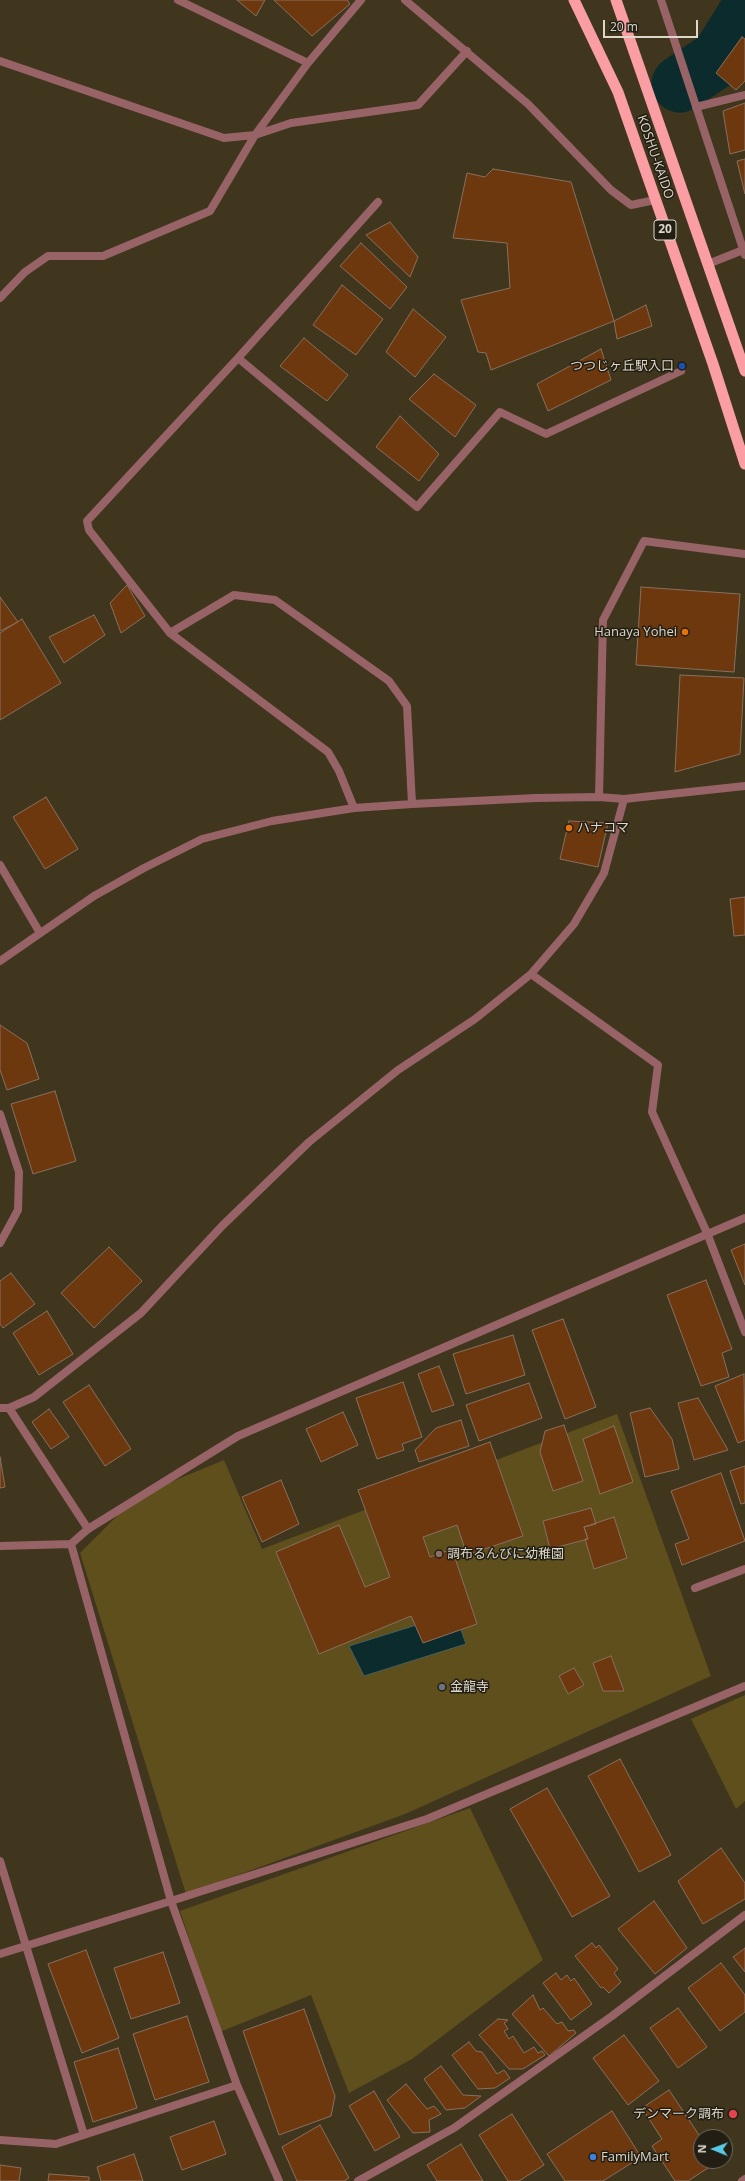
<!DOCTYPE html>
<html>
<head>
<meta charset="utf-8">
<style>
  body { margin:0 }
  #map { position:relative; width:745px; height:2181px; overflow:hidden; background:#3f361d; font-family:"Open Sans",sans-serif }
  canvas { display:block }
  .north { position:absolute; left:693px; top:2129px; width:40px; height:40px; box-sizing:border-box; background:#221e13; border:1px solid #6d685c; border-radius:50%; rotate:271deg; font-size:11px; font-weight:700; line-height:16px; text-align:center; color:#ddd8c9 }
  .north::after { content:''; display:block; margin:auto; width:14px; height:18px; background:#59c8e4; clip-path:polygon(50% 0,100% 100%,50% 72%,0 100%) }
  .scale { position:absolute; left:603px; top:20px; width:95px; height:18px; box-sizing:border-box; border:2px solid #ddd8c9; border-top:0; padding-left:5px; font-size:12px; line-height:14px; white-space:nowrap; color:#ddd8c9; -webkit-text-stroke:3px #221e13; paint-order:stroke }
</style>
</head>
<body>
<div id="map">
<canvas width="745" height="2181"></canvas>
<div class="north">N</div>
<div class="scale">20 m</div>
</div>
<script>
const context = document.querySelector('canvas').getContext('2d');
context.lineJoin = 'round';
function fillPath(path, color) {
  context.fillStyle = color;
  context.fill(path, 'evenodd');
}
function shape(rows) {
  const path = new Path2D();
  for (const r of rows) {
    path.moveTo(r[0], r[1]);
    for (let i = 2; i < r.length; i += 2) path.lineTo(r[i], r[i + 1]);
  }
  return path;
}
function strokePath(path, color, width, dash) {
  context.strokeStyle = color;
  context.lineWidth = width;
  context.lineCap = dash ? 'butt' : 'round';
  context.setLineDash(dash || []);
  context.stroke(path);
}
function drawText(font, color, halo, rows, align = 'center') {
  context.font = font + ' "Open Sans","Noto Sans JP",sans-serif';
  context.lineWidth = 3;
  context.setLineDash([]);
  context.textBaseline = 'middle';
  context.strokeStyle = halo;
  context.fillStyle = color;
  for (const [text, x, y, turn = 0] of rows) {
    context.save();
    context.translate(x, y);
    context.rotate((+turn || 0) * Math.PI / 180);
    context.textAlign = isNaN(turn) ? turn : align;
    if (halo) context.strokeText(text, 0, 0);
    context.fillText(text, 0, 0);
    context.restore();
  }
}
fillPath(shape([
  [617,1414,711,1676,405,1814,186,1894,80,1553,137,1496,224,1460,262,1549],
  [745,1695,745,1801,736,1809,691,1719],
  [470,1808,543,1960,412,2059,349,2093,311,1995,220,2032,180,1911]
]), '#5f4f1d');
const water = shape([
  [455,1613,466,1644,364,1676,349,1646,455,1613]
]);
fillPath(water, '#0b2b2c');
strokePath(water, '#4a5f5b', 1);
strokePath(shape([
  [680,84,719,58,745,16]
]), '#0b2b2c', 57);
const building = shape([
  [237,0,265,0,256,16,237,0],
  [274,0,347,0,350,4,312,36,274,0],
  [742,37,745,39,745,81,736,90,716,73,742,37],
  [745,103,745,150,730,154,723,111,745,103],
  [745,159,745,194,737,161,745,159],
  [493,169,571,182,614,321,491,370,486,353,478,352,461,300,510,288,507,243,453,238,467,173,485,177,493,169],
  [390,222,418,257,410,277,366,235,390,222],
  [361,243,407,287,390,309,340,266,361,243],
  [342,285,383,319,356,355,313,325,342,285],
  [646,305,652,326,617,339,614,321,646,305],
  [413,309,446,337,415,377,386,352,413,309],
  [304,338,348,375,327,401,280,366,304,338],
  [601,349,611,380,548,411,537,384,601,349],
  [434,374,476,405,455,437,409,399,434,374],
  [400,416,439,454,419,481,376,447,400,416],
  [127,585,145,616,121,633,110,603,127,585],
  [641,587,740,594,734,672,636,665,641,587],
  [0,597,18,622,0,631,0,597],
  [94,615,105,635,64,663,49,637,94,615],
  [22,619,61,683,0,720,0,633,22,619],
  [680,675,744,678,740,754,675,772,680,675],
  [46,797,78,849,45,869,13,817,46,797],
  [569,821,608,823,598,867,560,859,569,821],
  [745,897,745,935,734,936,730,899,745,897],
  [0,1025,27,1043,39,1079,7,1090,0,1070,0,1025],
  [55,1091,76,1161,33,1174,11,1104,55,1091],
  [745,1244,745,1285,731,1250,745,1244],
  [109,1247,142,1281,94,1328,61,1293,109,1247],
  [11,1273,35,1304,3,1328,0,1324,0,1281,11,1273],
  [706,1280,732,1349,722,1353,729,1377,701,1386,667,1295,706,1280],
  [47,1311,73,1354,39,1375,13,1333,47,1311],
  [563,1319,596,1407,565,1419,532,1330,563,1319],
  [513,1335,525,1375,466,1394,453,1354,513,1335],
  [439,1366,454,1405,432,1412,418,1374,439,1366],
  [744,1374,745,1440,738,1443,715,1386,744,1374],
  [403,1382,422,1437,402,1444,404,1450,377,1459,356,1398,403,1382],
  [529,1383,542,1418,479,1441,466,1405,529,1383],
  [89,1385,131,1449,105,1466,63,1402,89,1385],
  [698,1398,728,1450,694,1460,678,1403,698,1398],
  [650,1408,672,1439,679,1469,645,1477,630,1413,650,1408],
  [49,1409,69,1437,51,1449,32,1422,49,1409],
  [343,1412,358,1445,321,1462,306,1429,343,1412],
  [461,1420,469,1446,419,1462,415,1450,436,1428,461,1420],
  [564,1425,583,1481,553,1491,540,1452,545,1431,564,1425],
  [614,1426,633,1482,600,1494,583,1439,614,1426],
  [490,1442,523,1536,467,1555,457,1525,423,1537,430,1557,452,1549,477,1624,423,1643,411,1616,319,1654,276,1552,339,1525,365,1587,390,1577,358,1490,490,1442],
  [0,1457,5,1487,0,1488,0,1457],
  [745,1466,745,1503,741,1504,730,1471,745,1466],
  [721,1473,745,1541,682,1565,675,1544,689,1539,671,1491,721,1473],
  [281,1480,299,1524,262,1542,242,1497,281,1480],
  [591,1508,596,1524,584,1527,588,1539,550,1549,543,1521,591,1508],
  [614,1517,627,1558,594,1569,585,1539,588,1539,584,1527,614,1517],
  [611,1656,624,1691,603,1691,593,1663,611,1656],
  [574,1668,584,1685,568,1694,559,1676,574,1668],
  [620,1759,671,1855,639,1872,588,1776,620,1759],
  [547,1788,610,1896,572,1917,510,1809,547,1788],
  [721,1848,745,1883,745,1899,703,1924,678,1881,721,1848],
  [654,1901,687,1948,655,1974,618,1929,654,1901],
  [592,1943,596,1948,599,1945,618,1969,614,1973,621,1982,609,1993,603,1987,601,1988,575,1956,592,1943],
  [745,1948,745,1972,733,1957,745,1948],
  [86,1950,119,2038,82,2053,48,1964,86,1950],
  [163,1952,180,2003,131,2019,114,1968,163,1952],
  [721,1963,745,1995,745,2012,720,2031,688,1988,721,1963],
  [556,1973,561,1980,567,1975,571,1981,574,1978,592,2004,571,2020,543,1983,556,1973],
  [533,1995,540,2010,543,2008,557,2024,562,2022,568,2031,574,2030,576,2033,549,2056,512,2014,533,1995],
  [678,2008,707,2047,678,2068,650,2028,678,2008],
  [304,2009,335,2096,331,2116,279,2135,243,2031,304,2009],
  [187,2016,209,2082,155,2100,133,2034,187,2016],
  [498,2019,508,2020,504,2023,508,2029,504,2031,509,2039,513,2036,524,2053,534,2047,538,2053,542,2051,545,2055,523,2069,509,2069,479,2035,498,2019],
  [624,2035,659,2081,628,2105,593,2058,624,2035],
  [469,2042,476,2051,482,2052,497,2074,504,2070,510,2078,495,2088,478,2089,452,2055,469,2042],
  [118,2048,137,2108,93,2122,74,2062,118,2048],
  [441,2066,463,2095,481,2096,465,2108,446,2110,424,2079,441,2066],
  [406,2084,427,2109,434,2106,441,2114,429,2120,430,2132,413,2133,387,2100,406,2084],
  [669,2090,701,2138,701,2161,717,2162,688,2181,675,2181,652,2146,662,2139,642,2108,669,2090],
  [374,2091,400,2137,375,2151,349,2106,374,2091],
  [612,2111,641,2157,603,2181,565,2181,547,2154,612,2111],
  [512,2114,544,2165,519,2181,508,2181,479,2135,512,2114],
  [214,2121,226,2154,182,2170,170,2137,214,2121],
  [320,2125,349,2178,344,2181,297,2181,282,2147,320,2125],
  [461,2144,483,2181,437,2181,427,2165,461,2144],
  [134,2154,143,2181,101,2181,97,2167,134,2154],
  [0,2165,21,2168,19,2181,0,2181,0,2165],
  [49,2174,89,2177,89,2181,48,2181,49,2174]
]);
fillPath(building, '#6e380f');
strokePath(building, '#896f5f', 1);
strokePath(shape([
  [0,61,224,138,255,135],
  [696,107,745,95],
  [599,797,603,620,644,541,745,554],
  [9,1408,88,1529],
  [171,1901,427,1819,745,1686]
]), '#986367', 8);
strokePath(shape([
  [178,0,308,63],
  [405,0,528,104,611,190,631,205,655,200],
  [661,0,745,255],
  [255,135,291,123,418,105,467,51],
  [708,264,743,250],
  [0,298,25,272,48,256,103,256,210,211,255,135,308,63,361,0],
  [238,358,417,507,500,412,546,434,681,371],
  [170,633,234,595,275,600,389,681,407,706,412,804],
  [354,808,339,771,328,752,170,633,89,530,87,521,238,358,378,202],
  [0,865,40,933],
  [0,961,94,896,144,868,202,839,272,821,354,808,412,804,536,798,599,797,624,799,745,786],
  [531,974,658,1065,652,1112,707,1233,745,1332],
  [0,1114,19,1172,18,1210,0,1243],
  [0,1408,9,1408,34,1397,141,1313,222,1226,309,1142,398,1070,475,1019,531,974,574,924,604,873,624,799],
  [71,1544,171,1901,237,2085,279,2181],
  [0,1546,71,1544,88,1529,238,1436,745,1218],
  [695,1588,745,1569],
  [0,1861,84,2135],
  [0,1954,171,1901],
  [0,2140,56,2144,237,2085],
  [358,2181,454,2128,612,2016,745,1915]
]), '#986367', 8);
strokePath(shape([
  [742,2181,745,2179]
]), '#986367', 8);
strokePath(shape([
  [574,0,618,92,713,364,745,464],
  [616,0,745,371]
]), '#fa9ea4', 11);
for (const [x, y, r, color] of [
  [682,366,4,"#1a4fb4"],
  [685,632,4,"#e8710a"],
  [569,828,4,"#e8710a"],
  [439,1554,4,"#8d6e63"],
  [442,1687,4,"#6b7280"],
  [733,2114,5,"#e0444e"],
  [593,2157,4,"#3f7fe0"]
]) {
  const dot = new Path2D();
  dot.arc(x, y, r, 0, 2 * Math.PI);
  context.fillStyle = color;
  context.fill(dot);
  strokePath(dot, '#221e13', 1.5);
}
for (const [x, y, w] of [
  [665,230,22]
]) {
  const box = new Path2D();
  box.roundRect(x - w / 2, y - 10, w, 20, 3);
  context.fillStyle = '#221e13';
  context.fill(box);
  strokePath(box, '#ddd8c9', 1);
}
drawText('bold 12px', '#ddd8c9', null, [
  ["20",665,230]
]);
drawText('13px', '#ddd8c9', '#221e13', [
  ["KOSHU-KAIDO",655,157,71]
]);
drawText('13px', '#ddd8c9', '#221e13', [
  ["つつじヶ丘駅入口",674,366,"right"],
  ["Hanaya Yohei",677,632,"right"],
  ["ハナコマ",577,828],
  ["調布るんびに幼稚園",447,1554],
  ["金龍寺",450,1687],
  ["デンマーク調布",724,2114,"right"],
  ["FamilyMart",601,2157]
], 'left');
</script>
</body>
</html>
